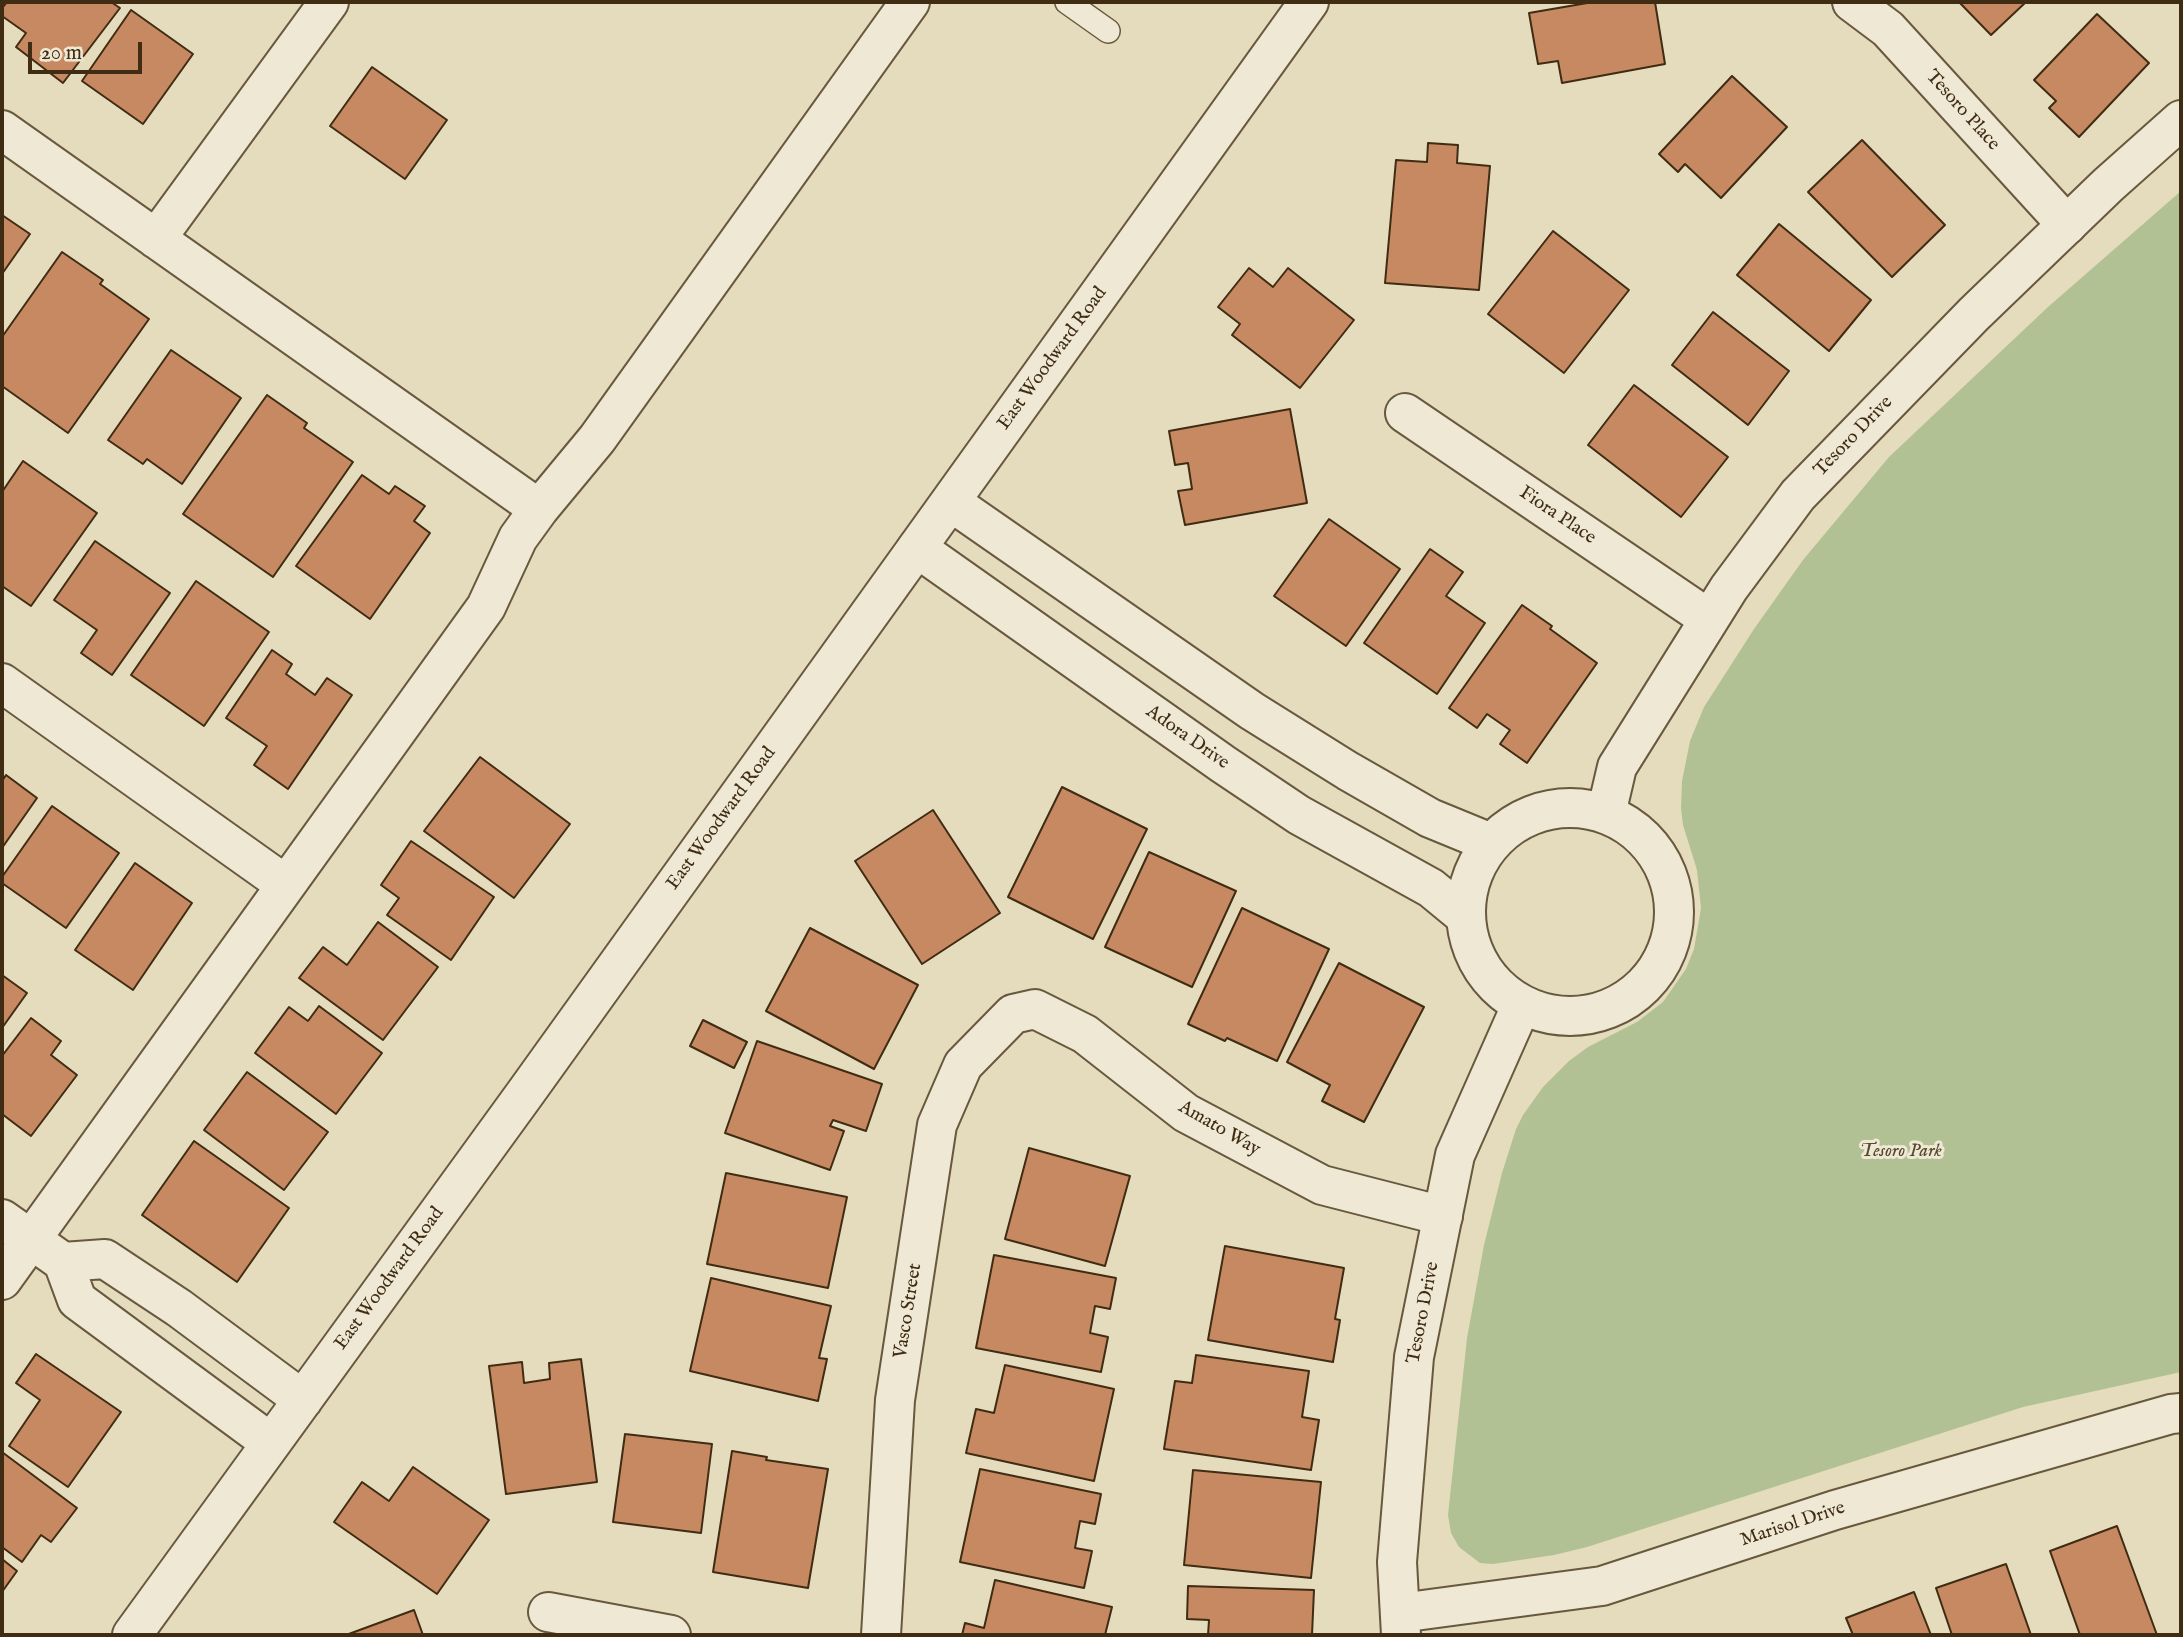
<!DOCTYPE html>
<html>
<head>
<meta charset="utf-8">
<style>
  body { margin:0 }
  #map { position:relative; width:2183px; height:1637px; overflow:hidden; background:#e5dbbd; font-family:"IM FELL English",serif }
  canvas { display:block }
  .frame { position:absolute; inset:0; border:4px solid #3f2c13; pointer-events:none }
  .scale { position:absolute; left:28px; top:42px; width:114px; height:32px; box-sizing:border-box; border:4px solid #3f2c13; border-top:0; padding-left:9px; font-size:21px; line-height:24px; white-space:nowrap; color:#3f2c13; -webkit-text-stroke:5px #eee8d4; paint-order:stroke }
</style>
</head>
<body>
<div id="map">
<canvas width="2183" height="1637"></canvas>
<div class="frame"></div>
<div class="scale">20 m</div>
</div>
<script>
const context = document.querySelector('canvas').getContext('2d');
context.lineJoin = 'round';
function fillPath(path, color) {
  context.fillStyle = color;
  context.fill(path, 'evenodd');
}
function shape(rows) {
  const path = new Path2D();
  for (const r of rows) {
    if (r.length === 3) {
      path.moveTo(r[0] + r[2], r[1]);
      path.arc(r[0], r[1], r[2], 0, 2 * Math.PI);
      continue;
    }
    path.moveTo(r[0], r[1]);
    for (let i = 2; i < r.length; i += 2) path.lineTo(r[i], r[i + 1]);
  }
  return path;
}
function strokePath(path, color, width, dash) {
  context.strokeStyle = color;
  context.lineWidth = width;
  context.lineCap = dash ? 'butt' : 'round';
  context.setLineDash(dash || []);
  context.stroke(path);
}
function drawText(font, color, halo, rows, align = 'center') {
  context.font = font + ' "IM FELL English",serif';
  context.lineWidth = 6;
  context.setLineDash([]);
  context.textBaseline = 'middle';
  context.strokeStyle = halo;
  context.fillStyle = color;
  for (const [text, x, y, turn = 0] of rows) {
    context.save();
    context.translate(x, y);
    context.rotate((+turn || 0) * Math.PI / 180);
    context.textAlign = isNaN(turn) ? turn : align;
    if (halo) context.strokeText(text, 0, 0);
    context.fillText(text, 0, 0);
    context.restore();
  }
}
fillPath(shape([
  [2181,191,2181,1372,2023,1407,1587,1547,1554,1555,1493,1564,1480,1563,1459,1547,1451,1533,1448,1515,1467,1338,1484,1245,1502,1173,1516,1129,1523,1115,1543,1087,1569,1061,1588,1047,1637,1022,1663,1002,1686,969,1694,949,1701,908,1697,870,1683,825,1681,808,1682,781,1690,741,1704,707,1754,629,1803,560,1889,457,2048,307]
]), '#b2c193');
const building = shape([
  [7,2,111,2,120,8,63,83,16,47,26,33,2,16,2,8,7,2],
  [1593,2,1655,2,1665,64,1562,83,1558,61,1538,64,1529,13,1593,2],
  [1959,2,2026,2,1991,35,1959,2],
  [131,10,193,54,143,124,82,81,131,10],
  [2097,14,2149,63,2079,137,2049,108,2056,101,2034,80,2097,14],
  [372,67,447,120,405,179,330,126,372,67],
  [1732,76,1787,127,1721,198,1685,164,1678,172,1659,154,1732,76],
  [1862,140,1945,225,1892,277,1808,192,1862,140],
  [1428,143,1458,145,1457,163,1490,166,1479,290,1385,283,1396,160,1427,162,1428,143],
  [2,215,30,234,2,274,2,215],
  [1779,224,1871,300,1829,351,1737,275,1779,224],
  [1553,231,1629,290,1564,373,1488,314,1553,231],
  [62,252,103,280,100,284,149,319,68,433,2,386,2,337,62,252],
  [1249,268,1273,287,1288,268,1354,320,1300,388,1232,335,1240,324,1218,307,1249,268],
  [1713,312,1789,371,1748,425,1672,365,1713,312],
  [171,350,241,398,182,484,147,459,143,464,108,440,171,350],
  [1634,385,1728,457,1681,517,1588,445,1634,385],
  [267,395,307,423,304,428,353,462,273,577,183,514,267,395],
  [1290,409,1307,503,1185,525,1178,491,1192,489,1188,463,1175,465,1169,431,1290,409],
  [23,461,97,513,31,606,2,586,2,492,23,461],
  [362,475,389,494,395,486,425,506,414,521,430,533,370,619,296,566,362,475],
  [1329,519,1400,569,1346,646,1274,596,1329,519],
  [95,541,170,593,112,675,81,653,97,630,54,600,95,541],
  [1430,549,1463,572,1446,596,1485,623,1437,694,1364,643,1430,549],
  [196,581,269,632,204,726,131,675,196,581],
  [1522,605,1552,626,1550,629,1597,663,1527,763,1500,744,1510,730,1487,714,1477,728,1449,708,1522,605],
  [272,650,292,664,286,674,315,695,327,678,352,695,288,789,254,765,267,746,226,718,272,650],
  [480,757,570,824,514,898,424,831,480,757],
  [6,775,37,798,2,848,2,781,6,775],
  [1062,787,1147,829,1093,939,1008,897,1062,787],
  [52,806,119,853,66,928,2,883,2,877,52,806],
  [933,810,1000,913,922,964,855,861,933,810],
  [411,841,494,897,451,960,387,915,399,898,381,885,411,841],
  [1149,852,1236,891,1192,987,1105,947,1149,852],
  [135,863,192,903,133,990,75,950,135,863],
  [1242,908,1329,949,1277,1061,1227,1038,1225,1041,1188,1024,1242,908],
  [378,922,438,967,383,1040,299,978,323,947,347,965,378,922],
  [810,928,918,985,874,1069,766,1011,810,928],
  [1339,963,1424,1007,1364,1122,1322,1101,1330,1085,1287,1062,1339,963],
  [2,975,27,993,2,1028,2,975],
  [319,1006,382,1053,336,1114,255,1053,289,1007,308,1021,319,1006],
  [31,1018,61,1041,51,1055,77,1075,31,1136,2,1114,2,1056,31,1018],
  [703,1020,747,1042,734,1068,690,1046,703,1020],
  [757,1041,882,1084,866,1131,833,1120,830,1126,844,1131,830,1170,725,1133,757,1041],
  [247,1072,328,1132,284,1190,204,1130,247,1072],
  [194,1141,289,1208,237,1282,142,1215,194,1141],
  [1029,1148,1130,1176,1105,1266,1005,1239,1029,1148],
  [726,1173,847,1197,828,1288,707,1264,726,1173],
  [1225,1246,1344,1268,1335,1319,1340,1320,1333,1362,1208,1340,1225,1246],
  [994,1255,1116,1278,1110,1309,1095,1306,1090,1333,1108,1337,1101,1372,976,1348,994,1255],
  [711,1278,831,1306,819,1358,827,1359,818,1401,690,1371,711,1278],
  [36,1354,121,1412,68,1487,9,1446,40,1400,16,1383,36,1354],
  [1196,1355,1309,1371,1302,1417,1319,1420,1311,1470,1164,1449,1175,1381,1192,1383,1196,1355],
  [581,1359,597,1482,506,1494,489,1366,522,1362,524,1383,550,1379,549,1363,581,1359],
  [1005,1365,1114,1389,1094,1481,966,1453,976,1409,994,1413,1005,1365],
  [625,1434,712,1444,701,1533,613,1522,625,1434],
  [732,1451,767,1457,766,1460,828,1469,808,1588,713,1572,732,1451],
  [2,1452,77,1508,51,1542,41,1535,22,1562,2,1547,2,1452],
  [413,1467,489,1520,437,1594,334,1522,362,1482,389,1501,413,1467],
  [980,1469,1101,1494,1095,1524,1080,1521,1075,1548,1092,1551,1084,1588,960,1562,980,1469],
  [1193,1470,1321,1482,1311,1578,1184,1565,1193,1470],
  [2117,1526,2157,1635,2080,1635,2050,1551,2117,1526],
  [2,1559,17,1571,2,1592,2,1559],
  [2006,1564,2031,1635,1952,1635,1936,1588,2006,1564],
  [995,1580,1112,1607,1105,1635,962,1635,965,1623,984,1628,995,1580],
  [1188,1586,1314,1590,1312,1635,1208,1635,1209,1620,1187,1619,1188,1586],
  [1914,1592,1931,1635,1853,1635,1846,1618,1914,1592],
  [414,1610,423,1635,346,1635,414,1610]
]);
fillPath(building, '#c68961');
strokePath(building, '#3f2c13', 2);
const service = shape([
  [1067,2,1108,31]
]);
const minor = shape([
  [1852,2,1888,29,2067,225],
  [2,130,539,509],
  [156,239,329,2],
  [1405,413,1709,619],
  [951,502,1252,711,1348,771,1430,818,1491,843],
  [917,548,1223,764,1299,815,1431,888,1465,916],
  [2,683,286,885],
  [2,1280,486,607,518,538,539,509,597,439,910,2],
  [548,1612,671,1635],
  [1400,1613,1602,1586,1835,1510,2171,1414,2181,1413],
  [881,1635,895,1400,937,1125,963,1065,1013,1014,1035,1009,1085,1034,1186,1113,1322,1185,1443,1216]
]);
const tertiary = shape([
  [1570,912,104],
  [1606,814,1617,767,1729,588,1798,495,1974,314,2108,185,2181,120],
  [2,1219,63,1262,77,1300,271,1443],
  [63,1262,105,1259,179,1308,303,1400],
  [132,1635,524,1095,1309,2],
  [1401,1635,1397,1562,1414,1357,1455,1155,1521,1006]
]);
strokePath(service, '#68583e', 26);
strokePath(minor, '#68583e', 42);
strokePath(tertiary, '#68583e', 42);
strokePath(service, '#eee8d4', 23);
strokePath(minor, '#eee8d4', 38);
strokePath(tertiary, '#eee8d4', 38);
drawText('19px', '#3f2c13', '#eee8d4', [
  ["Tesoro Place",1962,111,48],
  ["East Woodward Road",1053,359,-54],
  ["Tesoro Drive",1854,437,-46],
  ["Fiora Place",1557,516,34],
  ["Adora Drive",1187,738,35],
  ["East Woodward Road",722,819,-54],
  ["Amato Way",1219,1129,30],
  ["East Woodward Road",390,1279,-54],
  ["Vasco Street",909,1311,-81],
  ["Tesoro Drive",1424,1313,-79],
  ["Marisol Drive",1793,1525,-18]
]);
drawText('italic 19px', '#564a2d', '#eee8d4', [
  ["Tesoro Park",1901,1152]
]);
</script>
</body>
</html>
